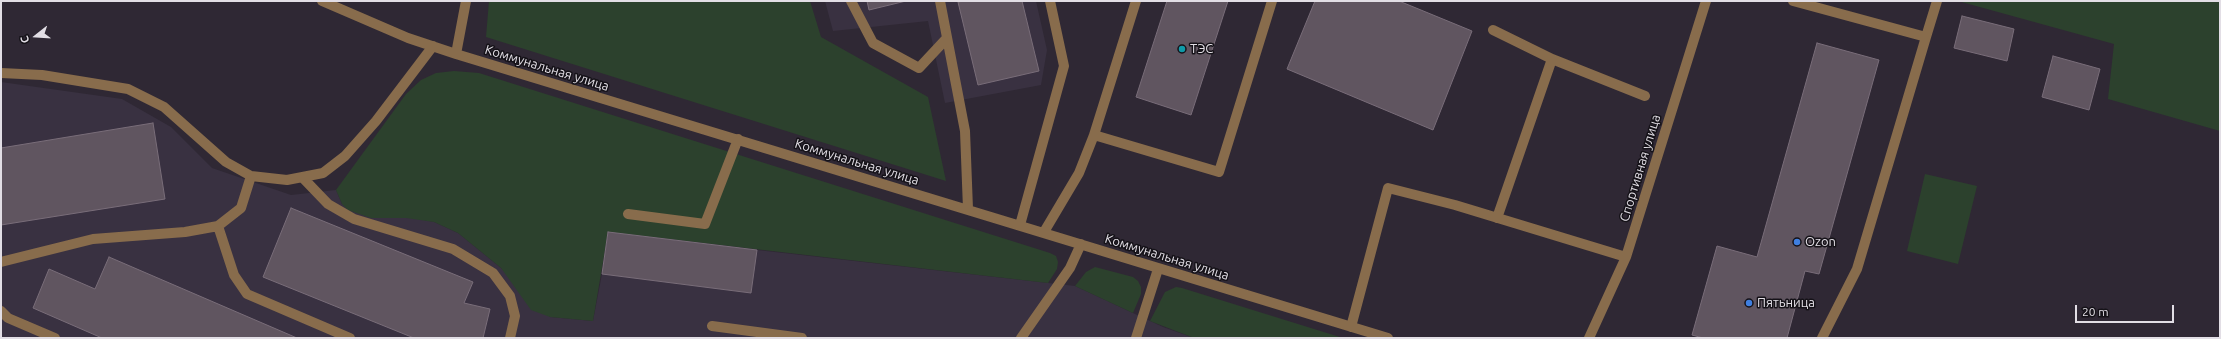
<!DOCTYPE html>
<html>
<head>
<meta charset="utf-8">
<style>
  body { margin:0 }
  #map { position:relative; width:2221px; height:339px; overflow:hidden; background:#2f2834; font-family:Ubuntu,sans-serif }
  canvas { display:block }
  .frame { position:absolute; inset:0; border:2px solid #e2dee5; pointer-events:none }
  .north { position:absolute; left:16px; top:16px; width:40px; height:40px; -webkit-text-stroke:3px #151218; paint-order:stroke; rotate:253deg; font-size:11px; font-weight:700; line-height:16px; text-align:center; color:#e2dee5 }
  .north::after { content:''; display:block; margin:auto; width:14px; height:18px; background:#e2dee5; clip-path:polygon(50% 0,100% 100%,50% 72%,0 100%) }
  .scale { position:absolute; left:2075px; top:305px; width:99px; height:18px; box-sizing:border-box; border:2px solid #e2dee5; border-top:0; padding-left:5px; font-size:12px; line-height:14px; white-space:nowrap; color:#e2dee5; -webkit-text-stroke:3px #151218; paint-order:stroke }
</style>
</head>
<body>
<div id="map">
<canvas width="2221" height="339"></canvas>
<div class="frame"></div>
<div class="north">С</div>
<div class="scale">20 m</div>
</div>
<script>
const context = document.querySelector('canvas').getContext('2d');
context.lineJoin = 'round';
function fillPath(path, color) {
  context.fillStyle = color;
  context.fill(path, 'evenodd');
}
function shape(rows) {
  const path = new Path2D();
  for (const r of rows) {
    path.moveTo(r[0], r[1]);
    for (let i = 2; i < r.length; i += 2) path.lineTo(r[i], r[i + 1]);
  }
  return path;
}
function strokePath(path, color, width, dash) {
  context.strokeStyle = color;
  context.lineWidth = width;
  context.lineCap = dash ? 'butt' : 'round';
  context.setLineDash(dash || []);
  context.stroke(path);
}
function drawText(font, color, halo, rows, align = 'center') {
  context.font = font + ' Ubuntu,sans-serif';
  context.lineWidth = 3;
  context.setLineDash([]);
  context.textBaseline = 'middle';
  context.strokeStyle = halo;
  context.fillStyle = color;
  for (const [text, x, y, turn = 0] of rows) {
    context.save();
    context.translate(x, y);
    context.rotate((+turn || 0) * Math.PI / 180);
    context.textAlign = isNaN(turn) ? turn : align;
    if (halo) context.strokeText(text, 0, 0);
    context.fillText(text, 0, 0);
    context.restore();
  }
}
fillPath(shape([
  [825,1,1036,1,1047,50,1041,85,945,103,928,21,833,31],
  [1,82,122,99,171,127,212,168,291,195,336,190,342,204,434,222,458,233,501,268,550,317,593,321,602,274,751,293,757,250,1075,286,1163,327,1194,338,1,338]
]), '#393141');
fillPath(shape([
  [489,1,810,1,821,37,928,97,946,181,486,37],
  [1958,1,2220,1,2220,131,2108,99,2114,44],
  [454,71,479,73,1050,253,1056,256,1058,262,1057,269,1048,283,608,232,593,321,550,317,531,310,501,268,458,233,434,222,406,218,371,218,348,210,342,204,336,190,406,94,421,80,436,73],
  [1925,174,1977,186,1958,264,1907,251],
  [1095,267,1133,277,1138,281,1141,287,1141,294,1133,313,1075,286,1086,272],
  [1176,287,1182,288,1343,338,1194,338,1150,321,1165,292]
]), '#2c412d');
const building = shape([
  [867,1,906,1,869,10,867,1],
  [964,1,1022,1,1039,71,978,85,958,2,964,1],
  [1167,1,1228,1,1191,115,1136,97,1167,1],
  [1315,1,1399,1,1472,31,1433,130,1287,69,1315,1],
  [1962,16,2014,29,2007,61,1954,48,1962,16],
  [1817,43,1879,60,1819,274,1805,271,1787,338,1703,338,1692,335,1717,246,1757,257,1817,43],
  [2053,56,2100,69,2089,110,2042,97,2053,56],
  [153,123,165,199,1,225,1,148,153,123],
  [291,208,473,282,464,303,490,309,483,338,414,338,263,277,291,208],
  [608,232,757,250,751,293,602,274,608,232],
  [109,257,297,338,102,338,33,308,49,269,95,289,109,257]
]);
fillPath(building, '#605560');
strokePath(building, '#796d79', 1);
strokePath(shape([
  [322,1,408,38,456,54,1388,338],
  [851,1,873,43,919,68,947,38],
  [940,1,965,131,968,209],
  [1136,1,1094,135,1219,172,1272,1],
  [1793,1,1926,37,1857,269,1822,338],
  [1493,30,1552,59,1497,218],
  [1926,37,1937,1],
  [456,54,466,1],
  [1552,59,1645,96],
  [1,73,42,75,128,89,164,107,226,162,251,176,287,180,323,173,345,156,376,121,433,46],
  [303,178,328,204,354,219,453,249,493,273,510,296,515,316,510,338],
  [628,214,705,224,738,139],
  [1020,225,1064,66,1050,1],
  [218,226,234,275,247,294,350,338],
  [1044,232,1079,173,1094,135],
  [1,262,93,239,185,232,218,226,241,208,251,176],
  [1,311,8,318,55,338],
  [712,326,802,338],
  [1351,327,1388,188,1455,205,1626,257],
  [1021,338,1070,268,1081,244],
  [1136,338,1158,269],
  [1589,338,1626,257,1706,1]
]), '#886c4c', 10);
for (const [x, y, r, color] of [
  [1182,49,4,"#0f9aa8"],
  [1797,242,4,"#3f7fe0"],
  [1749,303,4,"#3f7fe0"]
]) {
  const dot = new Path2D();
  dot.arc(x, y, r, 0, 2 * Math.PI);
  context.fillStyle = color;
  context.fill(dot);
  strokePath(dot, '#151218', 1.5);
}
drawText('13px', '#e2dee5', '#151218', [
  ["ТЭС",1190,49],
  ["Ozon",1805,242],
  ["Пятьница",1757,303]
], 'left');
drawText('13px', '#e2dee5', '#151218', [
  ["Коммунальная улица",547,68,17],
  ["Коммунальная улица",857,162,17],
  ["Спортивная улица",1640,168,-73],
  ["Коммунальная улица",1167,257,17]
]);
</script>
</body>
</html>
